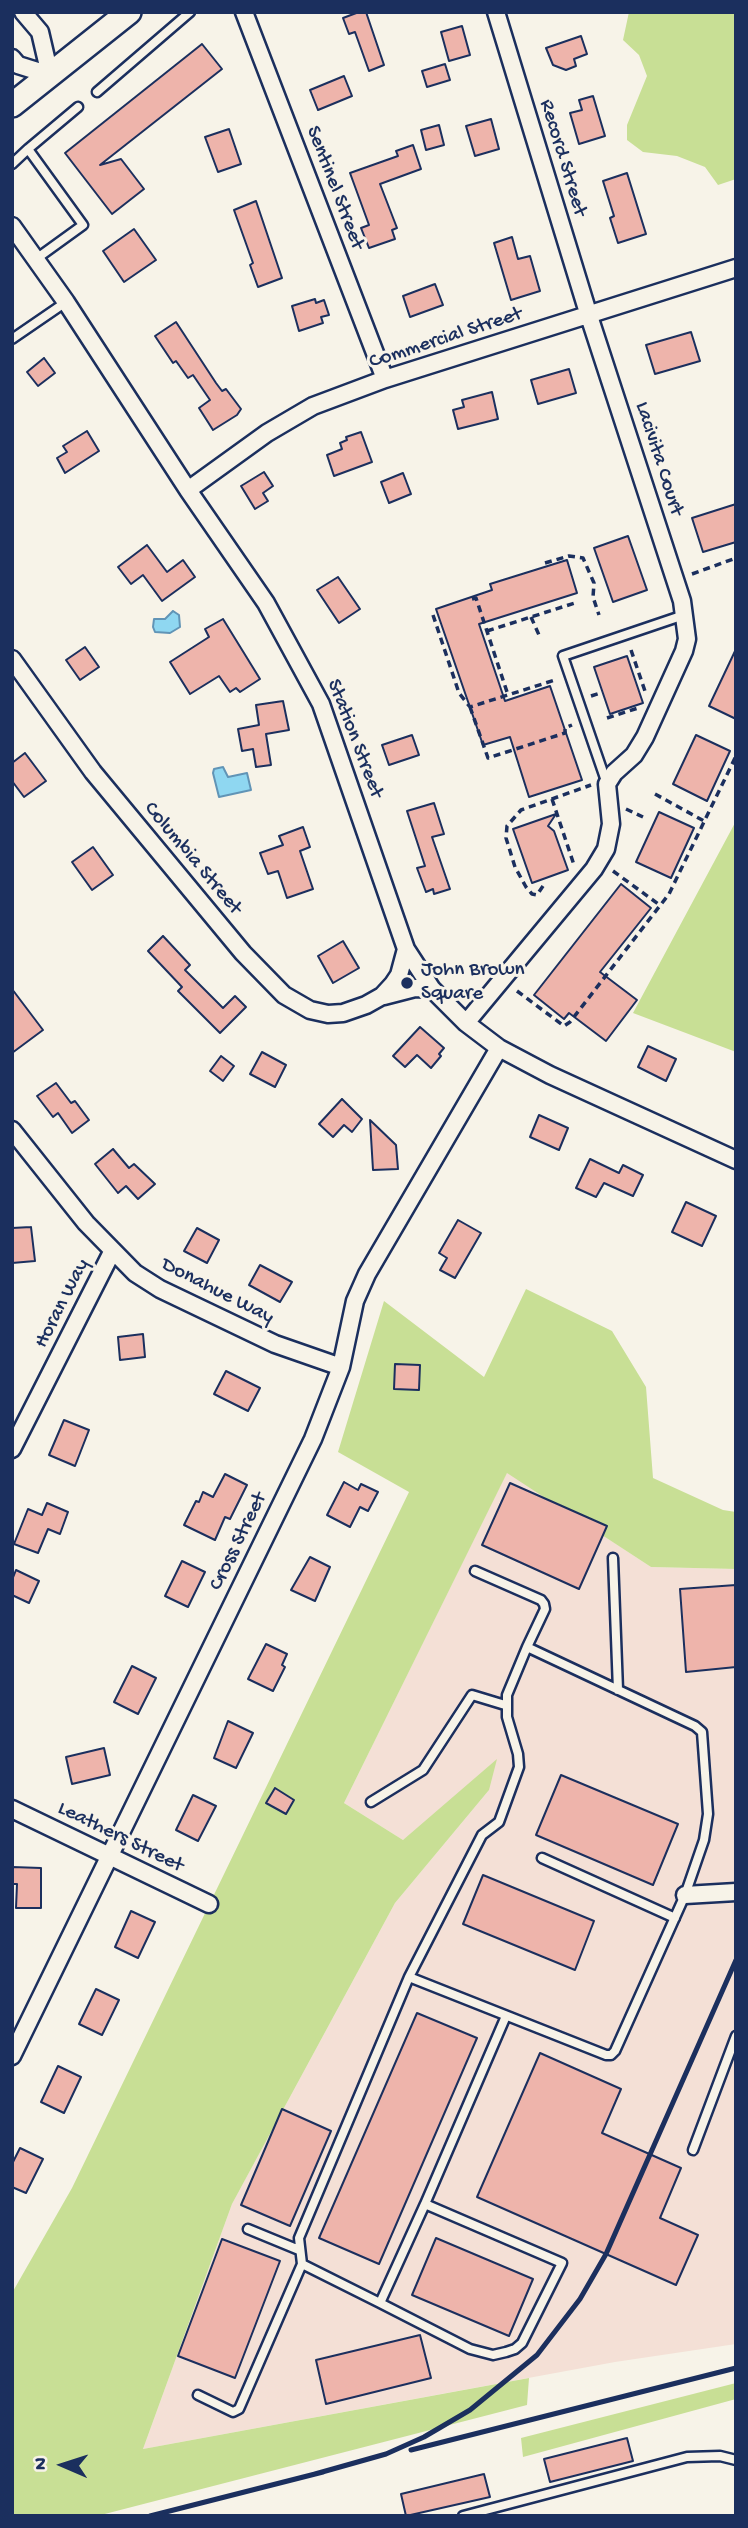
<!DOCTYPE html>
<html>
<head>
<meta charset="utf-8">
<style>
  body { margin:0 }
  #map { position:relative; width:748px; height:2528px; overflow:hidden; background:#f7f3e8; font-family:"Gochi Hand",sans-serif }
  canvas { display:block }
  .frame { position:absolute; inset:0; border:14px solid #1b2f5e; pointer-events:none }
  .north { position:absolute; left:28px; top:2430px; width:70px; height:70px; -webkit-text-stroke:5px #f7f3e8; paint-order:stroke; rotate:273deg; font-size:19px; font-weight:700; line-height:28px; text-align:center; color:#1b2f5e }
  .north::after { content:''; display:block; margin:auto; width:24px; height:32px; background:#1b2f5e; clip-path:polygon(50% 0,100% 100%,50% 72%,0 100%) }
</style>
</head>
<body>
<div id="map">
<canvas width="748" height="2528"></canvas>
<div class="frame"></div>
<div class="north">N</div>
</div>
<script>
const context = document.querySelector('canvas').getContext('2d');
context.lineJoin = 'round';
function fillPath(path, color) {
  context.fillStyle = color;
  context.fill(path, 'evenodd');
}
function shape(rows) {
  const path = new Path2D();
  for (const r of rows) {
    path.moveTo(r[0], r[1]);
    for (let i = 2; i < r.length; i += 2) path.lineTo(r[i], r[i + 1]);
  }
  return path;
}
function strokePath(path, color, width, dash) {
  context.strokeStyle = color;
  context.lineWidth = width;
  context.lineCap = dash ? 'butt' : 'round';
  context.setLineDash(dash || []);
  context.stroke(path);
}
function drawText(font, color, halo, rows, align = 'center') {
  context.font = font + ' "Gochi Hand",sans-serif';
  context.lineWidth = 6;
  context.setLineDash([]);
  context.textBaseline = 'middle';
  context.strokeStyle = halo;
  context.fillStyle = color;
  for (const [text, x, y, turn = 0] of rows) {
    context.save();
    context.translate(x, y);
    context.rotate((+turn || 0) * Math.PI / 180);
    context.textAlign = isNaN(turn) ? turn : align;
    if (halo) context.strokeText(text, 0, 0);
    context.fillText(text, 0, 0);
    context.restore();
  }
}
fillPath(shape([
  [507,1472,651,1567,736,1569,736,2344,615,2362,143,2449,232,2204,395,1903,489,1790,403,1840,344,1803]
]), '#f4e0d6');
fillPath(shape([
  [629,12,736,12,736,179,718,185,705,167,677,156,643,152,627,140,627,125,647,76,639,55,623,40],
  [736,821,736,1052,633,1013],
  [526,1289,612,1331,646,1387,653,1478,723,1510,736,1512,736,1569,651,1567,507,1473,344,1803,403,1840,497,1759,489,1790,395,1903,232,2204,143,2449,529,2378,527,2405,97,2516,12,2516,12,2293,72,2188,409,1492,338,1452,384,1301,484,1377],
  [736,2383,736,2399,523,2457,521,2438]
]), '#c8df95');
const water = shape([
  [173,611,179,615,180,627,170,633,155,632,153,627,154,619,165,619,173,611],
  [223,767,228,777,247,773,251,790,219,797,213,773,214,769,223,767]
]);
fillPath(water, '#8fd7f1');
strokePath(water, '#6194b6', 2);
const building = shape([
  [359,12,366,12,384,65,369,71,355,32,349,34,343,18,359,12],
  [462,26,470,55,449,61,441,32,462,26],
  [581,36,587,54,574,59,576,66,566,70,553,65,546,48,581,36],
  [202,44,222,69,100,165,121,159,144,189,112,214,65,153,202,44],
  [445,64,450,80,427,87,422,71,445,64],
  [344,76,352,96,318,110,310,90,344,76],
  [593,96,605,136,579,144,570,113,582,110,579,100,593,96],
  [491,119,499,149,475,156,466,126,491,119],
  [439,125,444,145,426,150,421,130,439,125],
  [229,129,241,164,218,172,205,137,229,129],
  [413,145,421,169,380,184,397,228,392,230,395,239,369,248,361,228,369,225,350,173,398,156,396,151,413,145],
  [627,173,646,234,618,243,610,218,614,216,603,181,627,173],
  [256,201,282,278,258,287,250,265,253,263,234,210,256,201],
  [134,229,156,260,124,282,103,251,134,229],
  [512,237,518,259,530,256,540,291,511,300,494,243,512,237],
  [435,284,443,305,410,317,403,296,435,284],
  [315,299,316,303,324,300,329,315,321,317,323,323,299,331,292,306,315,299],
  [176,322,216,383,222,391,226,389,241,409,237,415,213,430,199,408,210,400,193,375,188,378,176,361,173,363,155,336,176,322],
  [691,332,700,361,655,374,646,345,691,332],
  [44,358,55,373,38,386,27,372,44,358],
  [569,369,576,393,538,404,531,380,569,369],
  [492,392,498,419,458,429,453,410,464,407,462,400,492,392],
  [87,431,99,451,65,473,57,458,67,452,63,446,87,431],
  [361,432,372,462,334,476,327,455,342,449,340,443,347,440,346,437,361,432],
  [264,472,273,486,263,493,268,501,255,509,241,486,264,472],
  [403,473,411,494,389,503,381,482,403,473],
  [736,504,736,542,703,552,692,518,736,504],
  [628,536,647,590,613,602,594,548,628,536],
  [147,545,167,572,183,560,195,577,162,601,143,575,131,584,118,567,147,545],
  [567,560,577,593,479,624,505,701,550,686,582,780,529,797,510,737,483,745,436,609,492,590,490,584,567,560],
  [338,577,360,609,339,623,317,590,338,577],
  [223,619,260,679,240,692,236,688,230,692,219,676,190,694,170,662,209,637,205,629,223,619],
  [85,647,99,667,80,680,66,660,85,647],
  [736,649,736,719,709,706,736,649],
  [627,656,643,703,610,714,594,667,627,656],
  [283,701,289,730,266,734,271,765,256,767,253,749,242,751,238,729,259,725,256,705,283,701],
  [412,735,419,755,389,765,382,745,412,735],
  [696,735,730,751,707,801,673,784,696,735],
  [25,753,46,781,24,797,12,781,12,763,25,753],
  [434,803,444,834,432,837,450,889,434,894,433,889,426,892,417,868,425,866,407,811,434,803],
  [659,812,694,828,671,878,636,862,659,812],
  [556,814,548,826,554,831,568,870,532,883,513,829,556,814],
  [303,827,310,847,300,851,313,889,287,898,278,871,268,874,260,853,283,845,279,836,303,827],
  [93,847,113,875,92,890,72,862,93,847],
  [621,884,651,908,600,972,637,1000,606,1041,569,1013,564,1019,534,995,621,884],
  [163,936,190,965,185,970,223,1008,235,996,246,1007,220,1033,178,991,182,987,148,951,163,936],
  [343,941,359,968,333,983,318,956,343,941],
  [12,989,43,1030,12,1053,12,989],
  [420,1027,444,1048,439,1054,441,1056,431,1068,417,1055,405,1067,393,1056,420,1027],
  [648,1046,676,1059,666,1081,638,1067,648,1046],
  [262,1052,286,1065,275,1087,250,1074,262,1052],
  [221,1056,234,1066,223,1081,210,1071,221,1056],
  [56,1083,71,1103,75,1101,89,1120,72,1133,58,1113,53,1117,37,1096,56,1083],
  [342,1099,362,1119,352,1132,344,1125,333,1137,319,1124,342,1099],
  [539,1115,568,1128,559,1150,530,1137,539,1115],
  [370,1120,396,1145,398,1169,373,1170,370,1120],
  [113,1149,129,1168,134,1164,155,1184,138,1199,126,1186,118,1193,95,1164,113,1149],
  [590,1159,619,1173,623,1165,643,1175,633,1196,604,1183,596,1197,576,1188,590,1159],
  [686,1202,716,1216,702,1246,672,1232,686,1202],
  [458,1220,481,1233,455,1278,440,1270,447,1258,439,1253,458,1220],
  [31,1227,35,1261,12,1263,12,1228,31,1227],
  [197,1228,219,1240,207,1263,184,1251,197,1228],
  [260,1265,292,1282,280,1302,249,1285,260,1265],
  [143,1334,145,1357,120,1360,118,1337,143,1334],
  [395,1364,420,1365,419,1390,394,1389,395,1364],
  [226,1371,260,1388,248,1411,214,1394,226,1371],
  [64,1420,89,1430,75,1466,49,1455,64,1420],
  [225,1474,247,1485,230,1519,225,1517,215,1540,184,1525,196,1501,199,1502,203,1492,213,1497,225,1474],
  [344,1482,358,1490,361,1484,378,1492,368,1511,360,1507,350,1527,327,1515,344,1482],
  [510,1483,607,1526,579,1589,482,1545,510,1483],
  [47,1503,68,1512,60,1534,48,1529,38,1553,14,1544,28,1509,42,1515,47,1503],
  [310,1557,330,1567,315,1601,291,1590,310,1557],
  [182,1561,205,1572,188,1607,165,1596,182,1561],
  [16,1570,39,1581,29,1603,12,1595,12,1580,16,1570],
  [736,1585,736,1667,686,1672,680,1589,736,1585],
  [266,1644,287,1654,282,1665,285,1667,273,1691,248,1679,266,1644],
  [132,1666,156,1678,138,1714,114,1702,132,1666],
  [228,1721,253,1733,236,1768,214,1758,228,1721],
  [104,1748,110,1775,72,1784,66,1757,104,1748],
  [561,1775,678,1824,653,1885,536,1835,561,1775],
  [275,1788,294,1800,286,1814,266,1803,275,1788],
  [193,1795,216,1806,198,1841,176,1830,193,1795],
  [12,1867,41,1868,41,1908,16,1908,17,1884,12,1884,12,1867],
  [483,1875,594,1921,575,1970,463,1924,483,1875],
  [131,1911,155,1922,138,1958,115,1947,131,1911],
  [96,1989,119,2000,102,2035,79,2024,96,1989],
  [417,2013,477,2038,379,2264,319,2238,417,2013],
  [540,2053,621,2089,602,2133,681,2168,660,2218,698,2235,676,2285,477,2197,540,2053],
  [58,2066,81,2077,64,2113,41,2102,58,2066],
  [282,2109,331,2131,290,2226,241,2205,282,2109],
  [20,2148,43,2159,26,2193,12,2187,12,2164,20,2148],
  [436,2238,533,2279,509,2336,412,2295,436,2238],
  [222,2239,280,2261,235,2378,178,2356,222,2239],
  [420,2335,431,2378,326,2404,316,2360,420,2335],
  [627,2438,633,2461,550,2482,544,2459,627,2438],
  [484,2474,490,2497,406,2516,401,2494,484,2474]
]);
fillPath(building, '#eeb4ab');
strokePath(building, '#1b2f5e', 2);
const lane = shape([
  [97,92,190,12],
  [28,149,78,107],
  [12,164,28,149,83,225,36,259],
  [12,339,66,302],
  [607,784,563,656,684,615],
  [613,1558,618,1690],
  [475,1571,541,1600,544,1604,545,1609,527,1647],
  [371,1802,423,1770,472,1695,505,1705],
  [542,1858,675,1918],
  [693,2150,736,2036],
  [425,2204,506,2016],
  [248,2229,299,2250],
  [302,2264,380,2303,425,2204,562,2263,522,2343,515,2349,506,2352,493,2355,470,2349,380,2303],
  [198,2395,233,2412,239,2409,302,2264,299,2238,409,1977,482,1835,499,1822,519,1767,518,1754,507,1717,507,1695,527,1647,695,1726,702,1732,708,1814,704,1840,685,1895,615,2051,611,2055,606,2055,409,1977],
  [463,2516,687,2457,720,2456,736,2460]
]);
const street = shape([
  [23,12,40,32,50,75],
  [244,12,385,379],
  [12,58,18,65,50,75],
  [12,226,66,302,188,490,266,603,321,704,406,949,432,989,466,1023,499,1048,550,1075,736,1160],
  [188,490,267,433,313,406,385,379,736,268],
  [12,659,93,772,243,953,284,995,310,1010,328,1014,343,1013,366,1005,382,996,393,984,399,975,406,949],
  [384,996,415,988,432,989],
  [466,1023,594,869,606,849,611,824,607,784,614,773,634,755,645,737,684,651,687,639,682,601,589,316,496,12],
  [12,1130,86,1223,135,1273,160,1289,275,1344,341,1367],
  [12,1449,112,1252],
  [12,1809,209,1904],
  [685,1895,736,1892],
  [12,2056,313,1439,341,1367,355,1301,367,1274,499,1048]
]);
const secondary = shape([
  [12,105,129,12]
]);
strokePath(lane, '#1b2f5e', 13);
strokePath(street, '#1b2f5e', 21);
strokePath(secondary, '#1b2f5e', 28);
strokePath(shape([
  [545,563,569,556,583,558,594,583,593,597,599,615],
  [692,574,736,558],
  [472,599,476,598,508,695],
  [433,615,459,693,470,707,555,680],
  [531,617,539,635],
  [487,631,578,602],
  [631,650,646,694],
  [591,696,600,693],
  [470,707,488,758,565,733,565,728,572,725],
  [607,718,638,708],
  [655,794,704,821],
  [552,799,574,865],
  [626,809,643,817],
  [613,871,661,906],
  [543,886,537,895,532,894,526,887,515,867,506,838,507,826,521,810,591,785],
  [517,991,564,1026,570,1022,669,894,736,756]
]), '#1b2f5e', 3.5, [7, 5]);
strokePath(lane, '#f7f3e8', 8);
strokePath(street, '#f7f3e8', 16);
strokePath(secondary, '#f7f3e8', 23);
strokePath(shape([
  [411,2450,736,2368],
  [315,2474,386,2454,424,2437,470,2410,537,2355,580,2299,606,2254,736,1960],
  [150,2516,323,2472]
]), '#1b2f5e', 5);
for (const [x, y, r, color] of [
  [407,983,7,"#1b2f5e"]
]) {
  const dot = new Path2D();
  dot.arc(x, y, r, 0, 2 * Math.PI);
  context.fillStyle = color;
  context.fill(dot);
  strokePath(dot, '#f7f3e8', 2.5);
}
drawText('21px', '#1b2f5e', '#f7f3e8', [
  ["Record Street",562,158,73],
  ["Sentinel Street",334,188,69],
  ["Commercial Street",446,339,-18],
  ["Lacivita Court",658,459,72],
  ["Station Street",354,739,69],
  ["Columbia Street",192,859,50],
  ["Donahue Way",217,1292,27],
  ["Horan Way",63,1304,-63],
  ["Cross Street",239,1542,-64],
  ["Leathers Street",120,1838,26]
]);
drawText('21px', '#1b2f5e', '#f7f3e8', [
  ["John Brown",421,971],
  ["Square",421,995]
], 'left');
</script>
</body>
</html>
